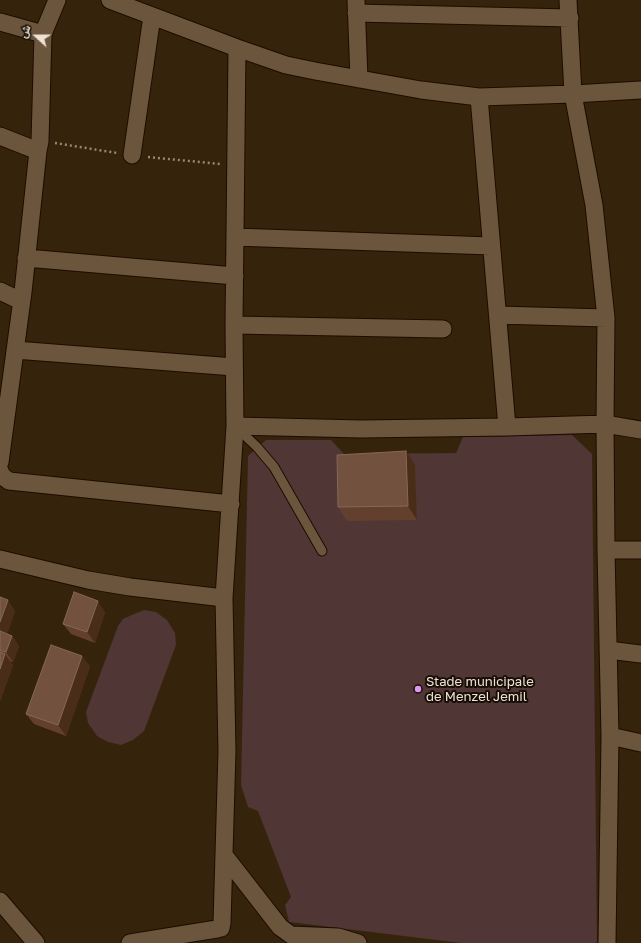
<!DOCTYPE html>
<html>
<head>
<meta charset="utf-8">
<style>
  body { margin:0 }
  #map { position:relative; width:641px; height:943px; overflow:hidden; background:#36230b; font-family:"Golos Text",Vazirmatn,sans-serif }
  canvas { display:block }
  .north { position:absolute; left:16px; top:16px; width:40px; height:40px; -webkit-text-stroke:3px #170f05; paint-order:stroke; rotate:291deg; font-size:11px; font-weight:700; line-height:16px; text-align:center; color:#efe2d4 }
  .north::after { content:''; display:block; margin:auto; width:14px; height:18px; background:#efe2d4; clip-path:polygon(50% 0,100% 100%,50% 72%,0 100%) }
</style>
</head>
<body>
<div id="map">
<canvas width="641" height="943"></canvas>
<div class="north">ش</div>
</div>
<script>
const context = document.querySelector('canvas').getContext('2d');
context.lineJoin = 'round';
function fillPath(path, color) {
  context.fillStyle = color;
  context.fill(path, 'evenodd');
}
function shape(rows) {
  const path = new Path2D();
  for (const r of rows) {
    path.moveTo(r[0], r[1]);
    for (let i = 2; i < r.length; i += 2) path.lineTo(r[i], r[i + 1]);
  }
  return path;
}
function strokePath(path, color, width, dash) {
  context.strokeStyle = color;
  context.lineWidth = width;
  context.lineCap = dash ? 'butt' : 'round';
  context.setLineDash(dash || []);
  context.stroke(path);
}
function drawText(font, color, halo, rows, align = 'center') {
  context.font = font + ' "Golos Text",sans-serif';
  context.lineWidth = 4;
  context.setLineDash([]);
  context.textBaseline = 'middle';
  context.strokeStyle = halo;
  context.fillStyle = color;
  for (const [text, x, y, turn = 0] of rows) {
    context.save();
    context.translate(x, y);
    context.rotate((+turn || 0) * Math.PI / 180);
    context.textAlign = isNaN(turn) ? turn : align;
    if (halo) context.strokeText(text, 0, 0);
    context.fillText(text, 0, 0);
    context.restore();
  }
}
fillPath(shape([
  [572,435,592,454,597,942,595,943,461,943,289,922,285,905,291,897,258,811,248,807,241,785,248,456,266,440,331,440,344,454,456,453,463,437],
  [144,610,156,612,167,620,175,633,176,645,144,731,133,740,121,745,108,742,97,736,88,723,86,712,118,626,123,619,134,614]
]), '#503634');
const lane = shape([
  [236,427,257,447,274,467,322,551]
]);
const street = shape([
  [110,0,237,48,286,65,315,71,421,90,479,97,573,94,641,90],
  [356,0,359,79],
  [568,0,573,94,594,205,606,318,605,424,606,550,610,736,607,943],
  [356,13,570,18],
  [0,22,43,34],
  [479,97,507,427],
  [0,136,38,151],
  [132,155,152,16],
  [235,237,491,246],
  [26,258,235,276],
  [0,291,21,301],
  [498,315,606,318],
  [234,325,443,329],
  [15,350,234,367],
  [235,426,361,429,507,427,605,424,641,430],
  [0,462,23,292,38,151,40,141,43,34,57,0],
  [0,471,2,476,9,481,231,504],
  [606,550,641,550],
  [0,559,88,580,130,587,224,598],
  [608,650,641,654],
  [610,736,641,743],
  [224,855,280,927,291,935,338,937,358,943],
  [0,901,36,943],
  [130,943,217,929,221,928,222,923,227,751,224,598,235,426,234,325,237,48]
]);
strokePath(lane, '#1d0c00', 11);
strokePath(street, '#1d0c00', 19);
strokePath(shape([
  [55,143,117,153],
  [148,157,220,164]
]), '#988876', 2.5, [2, 3]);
strokePath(lane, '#6b553d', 9);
strokePath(street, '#6b553d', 17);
fillPath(shape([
  [415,465,417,520,347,521,338,507],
  [0,597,15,611,7,634,12,636,19,646,13,662,10,661,13,665,0,701],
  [105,612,95,643,71,634,63,624],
  [90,666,66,736,34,724,26,714]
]), '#63402e');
fillPath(shape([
  [406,451,415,465,417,520,408,506],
  [8,600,15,611,5,641,0,634,0,622],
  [98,601,105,612,95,643,87,632],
  [12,636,19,646,13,662,6,652],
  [5,654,13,665,0,701,0,669],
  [82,656,90,666,66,736,58,725]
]), '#4a2d18');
const building = shape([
  [406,451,408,506,338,507,337,455,406,451],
  [74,592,98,601,87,632,63,624,74,592],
  [0,597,8,600,0,622,0,597],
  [0,631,12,636,6,652,0,650,0,631],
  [51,645,82,656,58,725,26,714,51,645],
  [0,652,5,654,0,669,0,652]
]);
fillPath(building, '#72523f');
strokePath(building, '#856857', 1);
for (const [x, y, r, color] of [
  [418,689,4,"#df98f1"]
]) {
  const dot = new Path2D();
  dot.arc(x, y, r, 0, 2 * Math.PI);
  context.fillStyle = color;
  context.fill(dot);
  strokePath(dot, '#170f05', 1.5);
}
drawText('13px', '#efe2d4', '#170f05', [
  ["Stade municipale",426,682],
  ["de Menzel Jemil",426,697]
], 'left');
</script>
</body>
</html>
